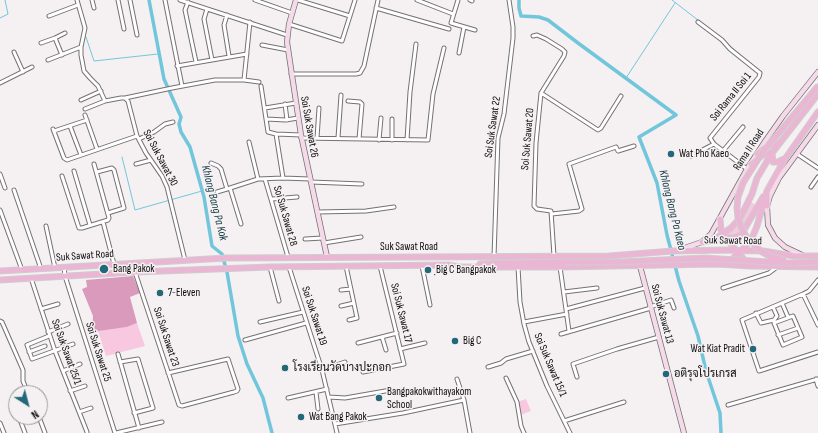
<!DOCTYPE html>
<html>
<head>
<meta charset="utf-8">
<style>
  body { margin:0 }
  #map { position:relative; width:818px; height:433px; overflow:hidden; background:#f5f1f3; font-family:"Sofia Sans Condensed",sans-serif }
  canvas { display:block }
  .north { position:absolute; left:8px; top:385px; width:40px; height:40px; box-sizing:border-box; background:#f5f1f3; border:1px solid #989596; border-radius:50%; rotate:144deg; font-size:11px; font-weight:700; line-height:16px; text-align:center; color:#0c0b0b }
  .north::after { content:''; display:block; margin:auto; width:14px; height:18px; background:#236878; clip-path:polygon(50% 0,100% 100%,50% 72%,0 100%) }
</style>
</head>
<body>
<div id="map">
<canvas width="818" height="433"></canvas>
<div class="north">N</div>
</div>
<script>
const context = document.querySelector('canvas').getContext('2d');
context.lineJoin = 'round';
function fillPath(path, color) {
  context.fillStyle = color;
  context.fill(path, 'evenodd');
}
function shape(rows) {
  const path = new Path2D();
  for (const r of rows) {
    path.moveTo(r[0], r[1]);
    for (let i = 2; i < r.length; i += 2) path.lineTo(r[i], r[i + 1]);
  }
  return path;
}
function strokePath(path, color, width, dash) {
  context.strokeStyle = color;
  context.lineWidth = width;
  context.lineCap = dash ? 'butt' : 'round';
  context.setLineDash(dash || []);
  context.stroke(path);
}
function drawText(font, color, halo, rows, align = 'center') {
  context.font = font + ' "Sofia Sans Condensed",Sarabun,sans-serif';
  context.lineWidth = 3;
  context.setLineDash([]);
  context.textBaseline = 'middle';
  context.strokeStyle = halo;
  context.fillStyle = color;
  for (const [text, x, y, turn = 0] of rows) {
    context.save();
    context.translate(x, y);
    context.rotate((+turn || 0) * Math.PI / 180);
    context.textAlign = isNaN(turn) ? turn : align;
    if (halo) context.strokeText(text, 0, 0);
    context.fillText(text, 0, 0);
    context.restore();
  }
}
fillPath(shape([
  [751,202,756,205,742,232,734,236,729,234,728,233,741,220],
  [137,323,145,346,106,356,98,331,127,327],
  [526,399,531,411,521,415,517,402]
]), '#f8c8e1');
fillPath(shape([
  [133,276,140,293,130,297,137,323,127,327,92,332,93,316,82,289,87,287,86,280]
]), '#da9abc');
strokePath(shape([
  [672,0,703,24],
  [0,18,8,14,5,0],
  [86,37,94,61,158,54],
  [724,41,762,73],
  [626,78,675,3],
  [122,157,135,210,202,191]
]), '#72c6db', 1);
strokePath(shape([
  [149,0,164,79,181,117,179,124,181,132,190,147,204,197,212,246,222,254,227,272,238,336,247,364,263,398,272,433],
  [519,0,519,8,521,16,539,17,548,20,578,43,676,115,639,137,657,183,667,235,679,281,698,336,706,371,720,413,721,433]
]), '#72c6db', 3.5);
const street = shape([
  [77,0,85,28,81,47,81,55,84,71,90,78,98,86,105,101,121,98,125,98,128,101,137,136,146,153,162,176,167,187,185,260],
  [92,0,94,8],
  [118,0,124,29],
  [130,0,137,35],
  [165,0,182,86],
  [180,0,287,35],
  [255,0,292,13],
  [298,0,350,16],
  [417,0,453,14],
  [458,0,451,23,475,30],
  [470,0,472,1],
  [188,2,185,10,196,62],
  [376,8,449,29],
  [207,9,204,19,212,60],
  [227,15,224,25,229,56],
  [49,16,78,5],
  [698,22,722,40,730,49,760,73,759,77,710,138,714,144,747,169],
  [289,24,342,41,355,0],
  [533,36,537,35,546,39,562,49,565,52,564,56,541,93,536,143,534,206,537,209,551,211,554,256],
  [41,43,55,38],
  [262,45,288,50],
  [14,52,23,72],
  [459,53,464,27],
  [62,55,55,38,65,33],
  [48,60,81,47],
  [177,66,247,54],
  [291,74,356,74,360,73,364,66,378,0],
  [244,80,250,22],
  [0,83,32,67],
  [261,86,268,132,276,134,301,135],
  [541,93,598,130,601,128,621,96],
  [125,98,172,88,215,80,244,80,259,82],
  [81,100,101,91],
  [348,101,360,102,362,104,359,139],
  [285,104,287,120],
  [265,108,296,103],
  [85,109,105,101],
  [85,115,97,149],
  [266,119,286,120,298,118],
  [70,126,81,155],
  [53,129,64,158,67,160,137,136],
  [54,131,87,120],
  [276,134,283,178],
  [301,138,428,140,433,94,444,48],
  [317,138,319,108],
  [338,138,341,95],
  [139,139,154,132,165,124,173,122],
  [379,140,381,118],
  [392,140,392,119],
  [407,140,410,92,416,44],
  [249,142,258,179],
  [723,151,743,127],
  [797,154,818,168],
  [691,156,714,144],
  [211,163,218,166,221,169,227,189,258,179,283,178,310,179],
  [136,164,151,160],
  [74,171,90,225],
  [97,172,112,168,114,170,124,208,108,213],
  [0,174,5,188],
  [62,176,79,228,82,228,108,220,109,218,94,164],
  [265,179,288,257],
  [311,182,362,184],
  [811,187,818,177],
  [230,188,241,224],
  [14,190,41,269],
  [217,192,227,189],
  [272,199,297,197],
  [0,210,22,270],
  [318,212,366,211,394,207],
  [552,214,579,211,582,209,569,164,616,147,618,151,634,146],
  [103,222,114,264],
  [46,226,55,268],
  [305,239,323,238],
  [324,243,361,237],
  [494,257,498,138,504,114,513,38,513,27,509,0],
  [346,266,357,318,349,320],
  [422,266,430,305],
  [64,267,65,276,115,433],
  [270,267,279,301],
  [289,267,322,370,337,433],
  [518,267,520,302,524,324,529,342,547,386,570,433],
  [560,267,569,331],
  [135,272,179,405,182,406,234,392,237,391,238,389,228,359,168,373],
  [31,278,55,351,87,432],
  [818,280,809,291,803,294,742,320,759,371,818,352],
  [723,288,769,273,777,267],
  [341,290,351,289],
  [564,292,597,288],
  [803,294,818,325],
  [782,303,788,317],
  [341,306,354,303],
  [650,307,671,300,674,308],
  [41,309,58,304],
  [566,309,645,288],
  [756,313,761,323,774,320,777,316,773,307],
  [793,316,802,337,783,345,774,323,793,316],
  [0,321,2,322,23,370,23,381,28,393],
  [260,322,303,312],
  [524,322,567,314],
  [48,332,68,324],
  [561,334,651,308],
  [778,335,798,328],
  [49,336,27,345,32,359,73,344],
  [382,337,386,350],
  [245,340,306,323],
  [358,343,397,333],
  [400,349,425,343],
  [29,352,45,346],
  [118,354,139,428],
  [120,362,138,359,153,408,134,413],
  [488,367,501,363,506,359,533,351],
  [322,370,345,362],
  [63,371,80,364],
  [363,372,404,364,380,266],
  [577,377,573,364,617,349,659,337],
  [506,378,517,402,521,426,524,433],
  [457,379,464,400,470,433],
  [816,379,818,386],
  [70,391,85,386],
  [316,392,318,409],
  [329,397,345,398,391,390],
  [288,398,327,389],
  [728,405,818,379],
  [15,408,16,411],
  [79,412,91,408],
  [19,417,25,433],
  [39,417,45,433],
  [564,421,624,402],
  [0,423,4,433],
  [335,424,403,413,464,400],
  [116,433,162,422]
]);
const secondary = shape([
  [296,0,289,24,287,42,301,135,327,257],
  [679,250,702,242,711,234,747,169,766,140,783,116,818,72],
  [802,255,785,247,775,238,768,225,767,206,770,196,779,178,818,125],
  [640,266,684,433]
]);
const primary = shape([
  [757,154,764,148,779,143],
  [751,164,763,155,772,153,773,162,778,162,784,159],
  [767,194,767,206],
  [720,219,721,230,723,234,746,262],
  [724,237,733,238,741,235,763,197],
  [702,242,711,241,718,237,731,228,740,218,752,194,757,178,772,153,818,94],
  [729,262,746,246,752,238,757,226,767,191,785,159,818,112],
  [480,264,565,262],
  [0,271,226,258,609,256,673,251,725,250,763,251,794,256,818,256],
  [0,280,135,272,270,267,448,265,460,267,560,267,717,264,750,266,818,267]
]);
strokePath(street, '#757173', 5);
strokePath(secondary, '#757173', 6);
strokePath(primary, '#cecece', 7);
strokePath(street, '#fff', 3);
strokePath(secondary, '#f5dbe9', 4.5);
strokePath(primary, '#ebb6d4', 5);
const primaryBridge = shape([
  [784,260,771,257,762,252,747,238,742,229,738,218,737,208,738,197,743,183,762,153,818,86],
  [565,262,620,262,704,258,786,263,818,262]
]);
strokePath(primaryBridge, '#cecece', 7, []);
strokePath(primaryBridge, '#ebb6d4', 5);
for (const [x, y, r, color] of [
  [671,154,4,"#236878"],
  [104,269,5,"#236878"],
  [428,270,4,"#236878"],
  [160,293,4,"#236878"],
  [455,341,4,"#236878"],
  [753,349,4,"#236878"],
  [285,368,4,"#236878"],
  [666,374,4,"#236878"],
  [379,398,4,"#236878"],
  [301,417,4,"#236878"]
]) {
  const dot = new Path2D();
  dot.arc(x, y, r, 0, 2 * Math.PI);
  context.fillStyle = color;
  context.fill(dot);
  strokePath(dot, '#f5f1f3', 1.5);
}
drawText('11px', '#0c0b0b', '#f5f1f3', [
  ["Soi Rama II Soi 1",731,97,-51],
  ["Soi Suk Sawat 26",309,127,80],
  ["Soi Suk Sawat 22",493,127,-82],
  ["Soi Suk Sawat 20",528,139,-85],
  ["Rama II Road",749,150,-57],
  ["Soi Suk Sawat 30",160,158,62],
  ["Soi Suk Sawat 28",285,216,74],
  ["Suk Sawat Road",733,241,1],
  ["Suk Sawat Road",409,247],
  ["Suk Sawat Road",85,256,-4],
  ["Soi Suk Sawat 17",401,313,76],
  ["Soi Suk Sawat 13",662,314,75],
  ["Soi Suk Sawat 19",314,316,72],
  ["Soi Suk Sawat 23",166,337,72],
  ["Soi Suk Sawat 25/1",66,352,70],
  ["Soi Suk Sawat 25",98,352,72],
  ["Soi Suk Sawat 15/1",550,365,67]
]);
drawText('11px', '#0c0b0b', '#f5f1f3', [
  ["Wat Pho Kaeo",679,154],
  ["Bang Pakok",113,269],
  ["ฺBig C Bangpakok",436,270],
  ["7-Eleven",168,293],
  ["Big C",463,341],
  ["Wat Kiat Pradit",745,349,"right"],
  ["โรงเรียนวัดบางปะกอก",293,368],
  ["อติรุจโปรเกรส",674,374],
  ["Bangpakokwithayakom",387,392],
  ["School",387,405],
  ["Wat Bang Pakok",309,417]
], 'left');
drawText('italic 12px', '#113942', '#f5f1f3', [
  ["Khlong Bang Pa Kok",214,203,76],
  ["Khlong Bang Pa Kaeo",672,210,76]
]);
</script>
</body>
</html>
